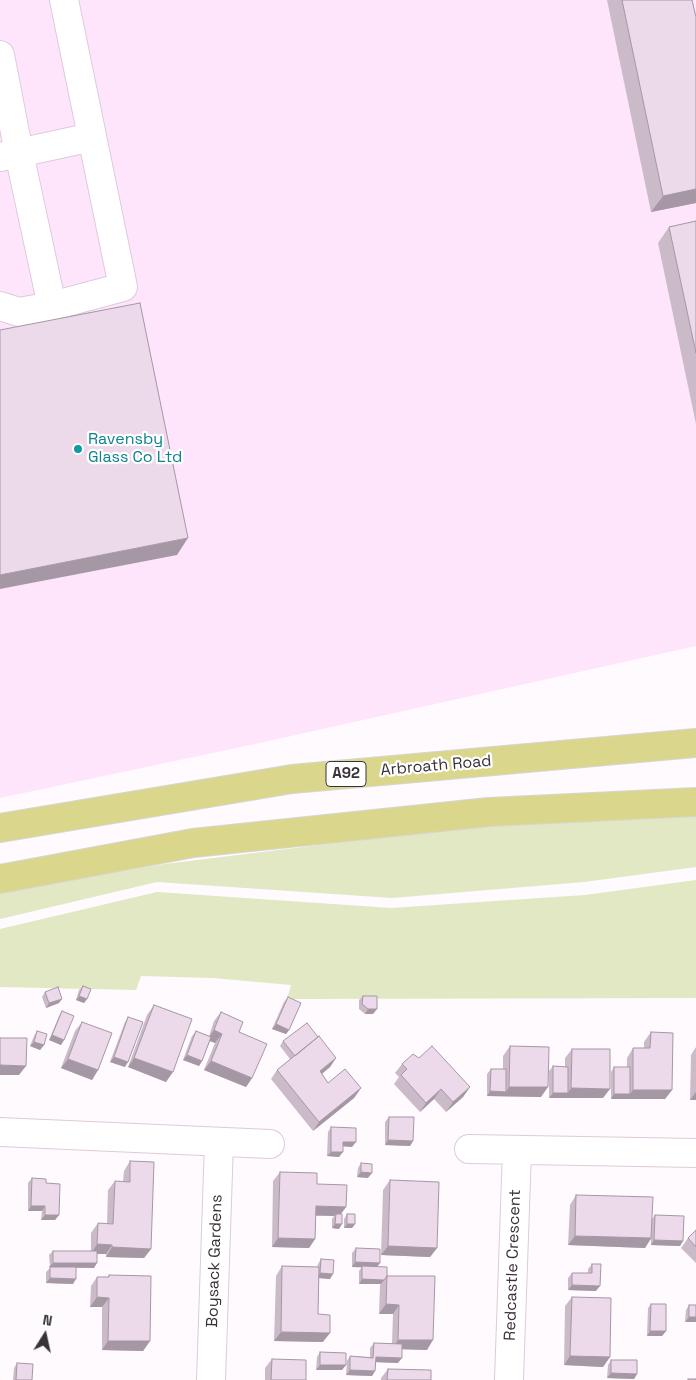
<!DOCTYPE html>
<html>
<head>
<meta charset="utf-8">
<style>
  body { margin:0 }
  #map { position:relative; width:696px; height:1380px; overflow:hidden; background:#fefafd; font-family:"Space Grotesk",sans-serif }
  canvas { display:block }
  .north { position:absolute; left:20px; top:1310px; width:50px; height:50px; -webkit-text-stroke:4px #fff; paint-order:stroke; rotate:10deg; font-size:14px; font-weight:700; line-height:20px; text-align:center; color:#393239 }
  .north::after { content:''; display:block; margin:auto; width:18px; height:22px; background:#393239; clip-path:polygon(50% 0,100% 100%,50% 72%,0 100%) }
</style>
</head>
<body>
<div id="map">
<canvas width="696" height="1380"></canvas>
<div class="north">N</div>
</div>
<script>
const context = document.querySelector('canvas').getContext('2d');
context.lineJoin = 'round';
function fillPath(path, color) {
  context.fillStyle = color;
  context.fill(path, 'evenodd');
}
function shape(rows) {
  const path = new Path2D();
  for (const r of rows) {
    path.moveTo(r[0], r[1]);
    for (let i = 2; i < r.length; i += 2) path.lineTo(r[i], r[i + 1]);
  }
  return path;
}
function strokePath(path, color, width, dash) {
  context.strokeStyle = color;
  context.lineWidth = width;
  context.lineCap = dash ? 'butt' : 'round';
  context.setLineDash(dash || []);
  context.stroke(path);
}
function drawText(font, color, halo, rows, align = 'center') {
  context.font = font + ' "Space Grotesk",sans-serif';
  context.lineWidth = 4.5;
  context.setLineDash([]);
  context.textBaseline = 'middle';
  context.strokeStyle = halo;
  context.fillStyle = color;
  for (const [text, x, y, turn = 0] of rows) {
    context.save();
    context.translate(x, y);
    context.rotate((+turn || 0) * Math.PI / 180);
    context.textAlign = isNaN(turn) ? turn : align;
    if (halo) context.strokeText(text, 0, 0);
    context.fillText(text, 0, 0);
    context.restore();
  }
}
fillPath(shape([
  [0,0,696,0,696,646,255,744,0,798]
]), '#fee5fc');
fillPath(shape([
  [696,812,696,867,584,882,392,898,157,882,0,919,0,893,157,865,489,824],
  [696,880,696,998,287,999,291,985,213,978,141,976,136,990,0,987,0,929,157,892,391,908,585,895]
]), '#e1e8c3');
const minor = shape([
  [0,55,19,153,52,306],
  [0,157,92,137],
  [0,306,19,312,52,306,123,287,64,0],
  [0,1132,270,1144],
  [469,1149,696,1153],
  [211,1380,219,1142],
  [509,1380,517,1150]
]);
const major = shape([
  [0,828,292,779,696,743],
  [0,879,193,843,489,812,696,802]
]);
strokePath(minor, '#ddcbdc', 30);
strokePath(major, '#d7d6d7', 30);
strokePath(minor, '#fff', 28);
strokePath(major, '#dad68c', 28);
fillPath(shape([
  [607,0,692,0,696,17,696,203,651,212],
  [696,221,696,424,658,243,669,227],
  [83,986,87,999,84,1003,76,1000,79,990],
  [45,992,59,1003,46,1008,42,997],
  [363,996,373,1014,365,1014,359,1009,359,1000],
  [288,997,289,1030,286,1034,272,1029,284,1002],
  [154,1005,166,1082,128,1067,147,1015],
  [62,1011,64,1040,61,1045,49,1040,59,1016],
  [221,1012,239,1032,252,1078,246,1087,204,1070,215,1043,210,1041,202,1061,199,1066,183,1060,192,1036,196,1031,209,1036,214,1021],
  [128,1017,125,1067,110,1062,125,1022],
  [82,1022,98,1070,92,1080,61,1068,75,1031],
  [37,1031,44,1045,40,1050,30,1046,34,1036],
  [651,1032,672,1090,665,1099,611,1099,611,1072,614,1067,627,1067,627,1058,633,1048,644,1048,644,1042],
  [283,1041,336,1058,330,1067,322,1074,328,1083,361,1088,354,1098,313,1131,271,1079,277,1070,290,1059,280,1046],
  [510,1046,541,1097,487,1096,487,1074,491,1069,503,1069,503,1056],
  [696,1047,696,1100,690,1100,691,1055],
  [572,1049,603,1098,549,1098,549,1071,553,1066,565,1067,565,1058],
  [419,1058,470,1087,463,1097,446,1112,434,1099,420,1112,394,1084,399,1077,395,1073,402,1064],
  [389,1117,413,1141,410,1146,385,1145,385,1122],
  [331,1127,352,1147,343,1146,339,1157,327,1156,328,1132],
  [130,1161,151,1249,144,1258,106,1257,106,1254,97,1254,94,1268,76,1268,73,1284,46,1283,46,1272,50,1268,49,1255,53,1251,91,1251,91,1233,98,1223,107,1224,108,1190,115,1181,123,1182,124,1171],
  [361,1163,368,1178,357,1177,358,1168],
  [280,1172,317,1184,346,1207,341,1214,339,1229,332,1228,332,1219,334,1216,316,1216,315,1239,309,1248,272,1247,273,1181],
  [32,1178,46,1183,59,1215,55,1220,41,1220,42,1211,28,1211,28,1183],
  [390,1180,437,1248,430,1257,381,1255,383,1190],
  [576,1195,652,1219,655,1215,683,1241,680,1246,651,1245,651,1239,645,1248,568,1245,570,1205],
  [347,1214,355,1224,352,1228,344,1228,344,1219],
  [696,1230,696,1263,681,1248,688,1238],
  [356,1248,380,1263,377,1267,387,1276,427,1350,402,1349,398,1363,376,1362,375,1371,372,1376,346,1375,347,1361,350,1356,370,1357,370,1348,374,1343,392,1344,393,1314,379,1314,380,1285,381,1284,359,1284,359,1271,362,1267,352,1267,352,1253],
  [321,1259,330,1279,319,1278,318,1314,323,1342,274,1341,276,1276,282,1266,317,1267,318,1264],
  [592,1264,596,1291,568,1290,568,1278,572,1273,588,1273,588,1269],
  [109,1275,150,1341,143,1351,102,1350,102,1307,90,1307,91,1286,97,1277,108,1277],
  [572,1297,610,1357,603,1367,564,1365,565,1306],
  [651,1304,666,1331,662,1336,647,1336,648,1308],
  [689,1305,696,1305,696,1322,685,1322,686,1310],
  [320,1352,346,1365,342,1370,316,1370,317,1357],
  [272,1359,306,1380,265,1380,265,1368],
  [611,1360,637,1374,634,1379,607,1378,608,1365],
  [17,1363,32,1380,13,1380,14,1368],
  [388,1369,431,1380,381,1380,381,1378]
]), '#cbbbc9');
fillPath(shape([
  [696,189,696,203,651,212,663,196],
  [188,538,177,555,0,589,0,575],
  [79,996,87,999,84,1003,76,1000],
  [62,999,59,1003,46,1008,49,1003],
  [368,1009,377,1009,373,1014,365,1014],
  [276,1024,289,1030,286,1034,272,1029],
  [214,1030,222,1034,215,1043,207,1040],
  [52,1035,64,1040,61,1045,49,1040],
  [34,1042,44,1045,40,1050,30,1046],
  [187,1055,202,1061,199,1066,183,1060],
  [114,1057,128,1062,125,1067,110,1062],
  [134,1058,173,1072,166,1082,128,1067],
  [336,1058,330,1067,313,1081,320,1071],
  [68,1059,98,1070,92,1080,61,1068],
  [211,1061,252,1078,246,1087,204,1070],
  [0,1065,26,1066,19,1075,0,1075],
  [470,1087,463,1097,446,1112,453,1102],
  [509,1087,548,1087,541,1097,487,1096,490,1091,506,1092],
  [361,1088,354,1098,313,1131,319,1122],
  [571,1088,610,1089,603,1098,549,1098,553,1093,568,1093],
  [441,1089,434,1099,420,1112,426,1103],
  [633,1090,672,1090,665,1099,611,1099,614,1094,630,1094],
  [696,1092,696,1100,690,1100],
  [388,1140,413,1141,410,1146,385,1145],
  [343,1142,356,1142,352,1147,339,1146],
  [331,1152,343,1152,339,1157,327,1156],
  [361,1172,372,1173,368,1178,357,1177],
  [31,1206,45,1206,42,1211,28,1211],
  [316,1206,346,1207,339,1216,336,1214,334,1216,310,1215],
  [45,1215,59,1215,55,1220,41,1220],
  [335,1224,342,1224,339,1229,332,1228],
  [347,1224,355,1224,352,1228,344,1228],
  [575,1236,651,1238,645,1248,568,1245],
  [278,1238,315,1239,309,1248,272,1247],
  [654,1240,683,1241,680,1246,651,1245],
  [97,1244,112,1245,106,1254,91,1254],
  [388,1246,437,1248,430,1257,381,1255],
  [112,1247,151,1249,144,1258,106,1257],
  [355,1262,380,1263,376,1268,352,1267],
  [53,1263,97,1263,94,1268,49,1267],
  [320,1273,333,1274,330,1279,317,1278],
  [50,1278,76,1279,73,1284,46,1283],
  [362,1279,384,1280,381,1284,359,1284],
  [572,1285,600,1286,596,1291,568,1290],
  [97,1297,109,1298,102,1307,90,1307],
  [386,1304,399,1305,393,1314,379,1314],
  [689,1317,696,1317,696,1322,685,1322],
  [650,1331,666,1331,662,1336,647,1336],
  [281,1332,330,1333,323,1342,274,1341],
  [398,1340,433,1340,427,1350,392,1349],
  [108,1341,150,1341,143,1351,102,1350],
  [570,1356,610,1357,603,1367,564,1365],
  [376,1357,402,1358,398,1363,372,1362],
  [320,1365,346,1365,342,1370,316,1370],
  [350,1370,375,1371,372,1376,346,1375],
  [611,1373,637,1374,634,1379,607,1378]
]), '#a598a4');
const building = shape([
  [622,0,692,0,696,17,696,189,663,196,622,0],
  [696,221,696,353,669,227,696,221],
  [140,303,188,538,0,575,0,330,140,303],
  [83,986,91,989,87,999,79,996,83,986],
  [58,987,62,999,49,1003,45,992,58,987],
  [363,996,377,996,377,1009,368,1009,362,1004,363,996],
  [288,997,301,1003,289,1030,276,1024,288,997],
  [154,1005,192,1019,173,1072,134,1058,154,1005],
  [62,1011,74,1016,64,1040,52,1035,62,1011],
  [221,1012,243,1022,239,1032,267,1044,252,1078,211,1061,222,1034,214,1030,221,1012],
  [128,1017,143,1022,128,1062,114,1057,128,1017],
  [82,1022,112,1033,98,1070,68,1059,82,1022],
  [307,1023,318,1037,295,1056,283,1041,307,1023],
  [37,1031,47,1034,44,1045,34,1042,37,1031],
  [196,1031,211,1037,202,1061,187,1055,196,1031],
  [651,1032,673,1033,672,1090,633,1090,633,1048,650,1048,651,1032],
  [319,1036,336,1058,320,1071,328,1083,345,1069,361,1088,319,1122,277,1070,319,1036],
  [0,1038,27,1038,26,1066,0,1065,0,1038],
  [432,1046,470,1087,453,1102,441,1089,426,1103,401,1075,407,1069,402,1064,413,1054,419,1058,432,1046],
  [510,1046,549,1047,548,1087,509,1087,510,1046],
  [572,1049,610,1049,610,1089,571,1088,572,1049],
  [553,1066,568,1067,568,1093,553,1093,553,1066],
  [614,1067,630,1067,630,1094,614,1094,614,1067],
  [491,1069,506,1069,506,1092,490,1091,491,1069],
  [389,1117,414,1117,413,1141,388,1140,389,1117],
  [331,1127,356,1128,356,1142,343,1142,343,1152,331,1152,331,1127],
  [130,1161,154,1162,151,1249,112,1247,112,1245,97,1244,98,1223,113,1224,115,1181,130,1182,130,1161],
  [361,1163,372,1164,372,1173,361,1172,361,1163],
  [280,1172,317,1173,317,1184,347,1185,346,1207,316,1206,315,1239,278,1238,280,1172],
  [32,1178,46,1179,46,1183,60,1184,59,1215,45,1215,45,1206,31,1206,32,1178],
  [390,1180,439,1182,437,1248,388,1246,390,1180],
  [576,1195,653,1197,651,1238,575,1236,576,1195],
  [336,1214,342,1214,342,1224,335,1224,336,1214],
  [347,1214,355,1214,355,1224,347,1224,347,1214],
  [655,1215,684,1216,683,1241,654,1240,655,1215],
  [696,1230,696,1247,688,1238,696,1230],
  [356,1248,380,1249,380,1263,355,1262,356,1248],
  [53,1251,97,1251,97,1263,53,1263,53,1251],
  [321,1259,334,1260,333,1274,320,1273,321,1259],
  [592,1264,601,1264,600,1286,572,1285,572,1273,592,1273,592,1264],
  [282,1266,319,1267,318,1314,330,1315,330,1333,281,1332,282,1266],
  [362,1266,387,1267,387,1276,384,1280,362,1279,362,1266],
  [50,1267,76,1267,76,1279,50,1278,50,1267],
  [109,1275,151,1276,150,1341,108,1341,109,1298,97,1297,97,1277,109,1277,109,1275],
  [387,1276,435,1276,433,1340,398,1340,399,1305,386,1304,387,1276],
  [572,1297,611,1298,610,1357,570,1356,572,1297],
  [651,1304,666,1304,666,1331,650,1331,651,1304],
  [689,1305,696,1305,696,1317,689,1317,689,1305],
  [374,1343,402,1344,402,1358,376,1357,375,1371,350,1370,350,1356,373,1358,374,1343],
  [320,1352,346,1353,346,1365,320,1365,320,1352],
  [272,1359,306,1360,306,1380,271,1380,272,1359],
  [611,1360,637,1360,637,1374,611,1373,611,1360],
  [17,1363,33,1364,32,1380,16,1380,17,1363],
  [388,1369,431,1370,431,1380,387,1380,388,1369],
  [688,1379,696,1379,696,1380,688,1380,688,1379]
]);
fillPath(building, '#ecd9ea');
strokePath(building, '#a598a4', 1);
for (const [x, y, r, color] of [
  [78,449,5,"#0f9aa8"]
]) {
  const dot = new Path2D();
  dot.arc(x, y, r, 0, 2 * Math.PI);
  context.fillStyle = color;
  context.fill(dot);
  strokePath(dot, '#fff', 2);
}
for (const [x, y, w] of [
  [346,774,40]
]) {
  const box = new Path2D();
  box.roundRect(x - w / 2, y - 12.5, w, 25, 4);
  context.fillStyle = '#fff';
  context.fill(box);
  strokePath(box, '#393239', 1);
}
drawText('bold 15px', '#393239', null, [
  ["A92",346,774]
]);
drawText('16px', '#0d838f', '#fff', [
  ["Ravensby",88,440],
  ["Glass Co Ltd",88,458]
], 'left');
drawText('16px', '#393239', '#fff', [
  ["Arbroath Road",436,766,-5],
  ["Boysack Gardens",215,1261,-88],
  ["Redcastle Crescent",513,1265,-88]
]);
</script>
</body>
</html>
